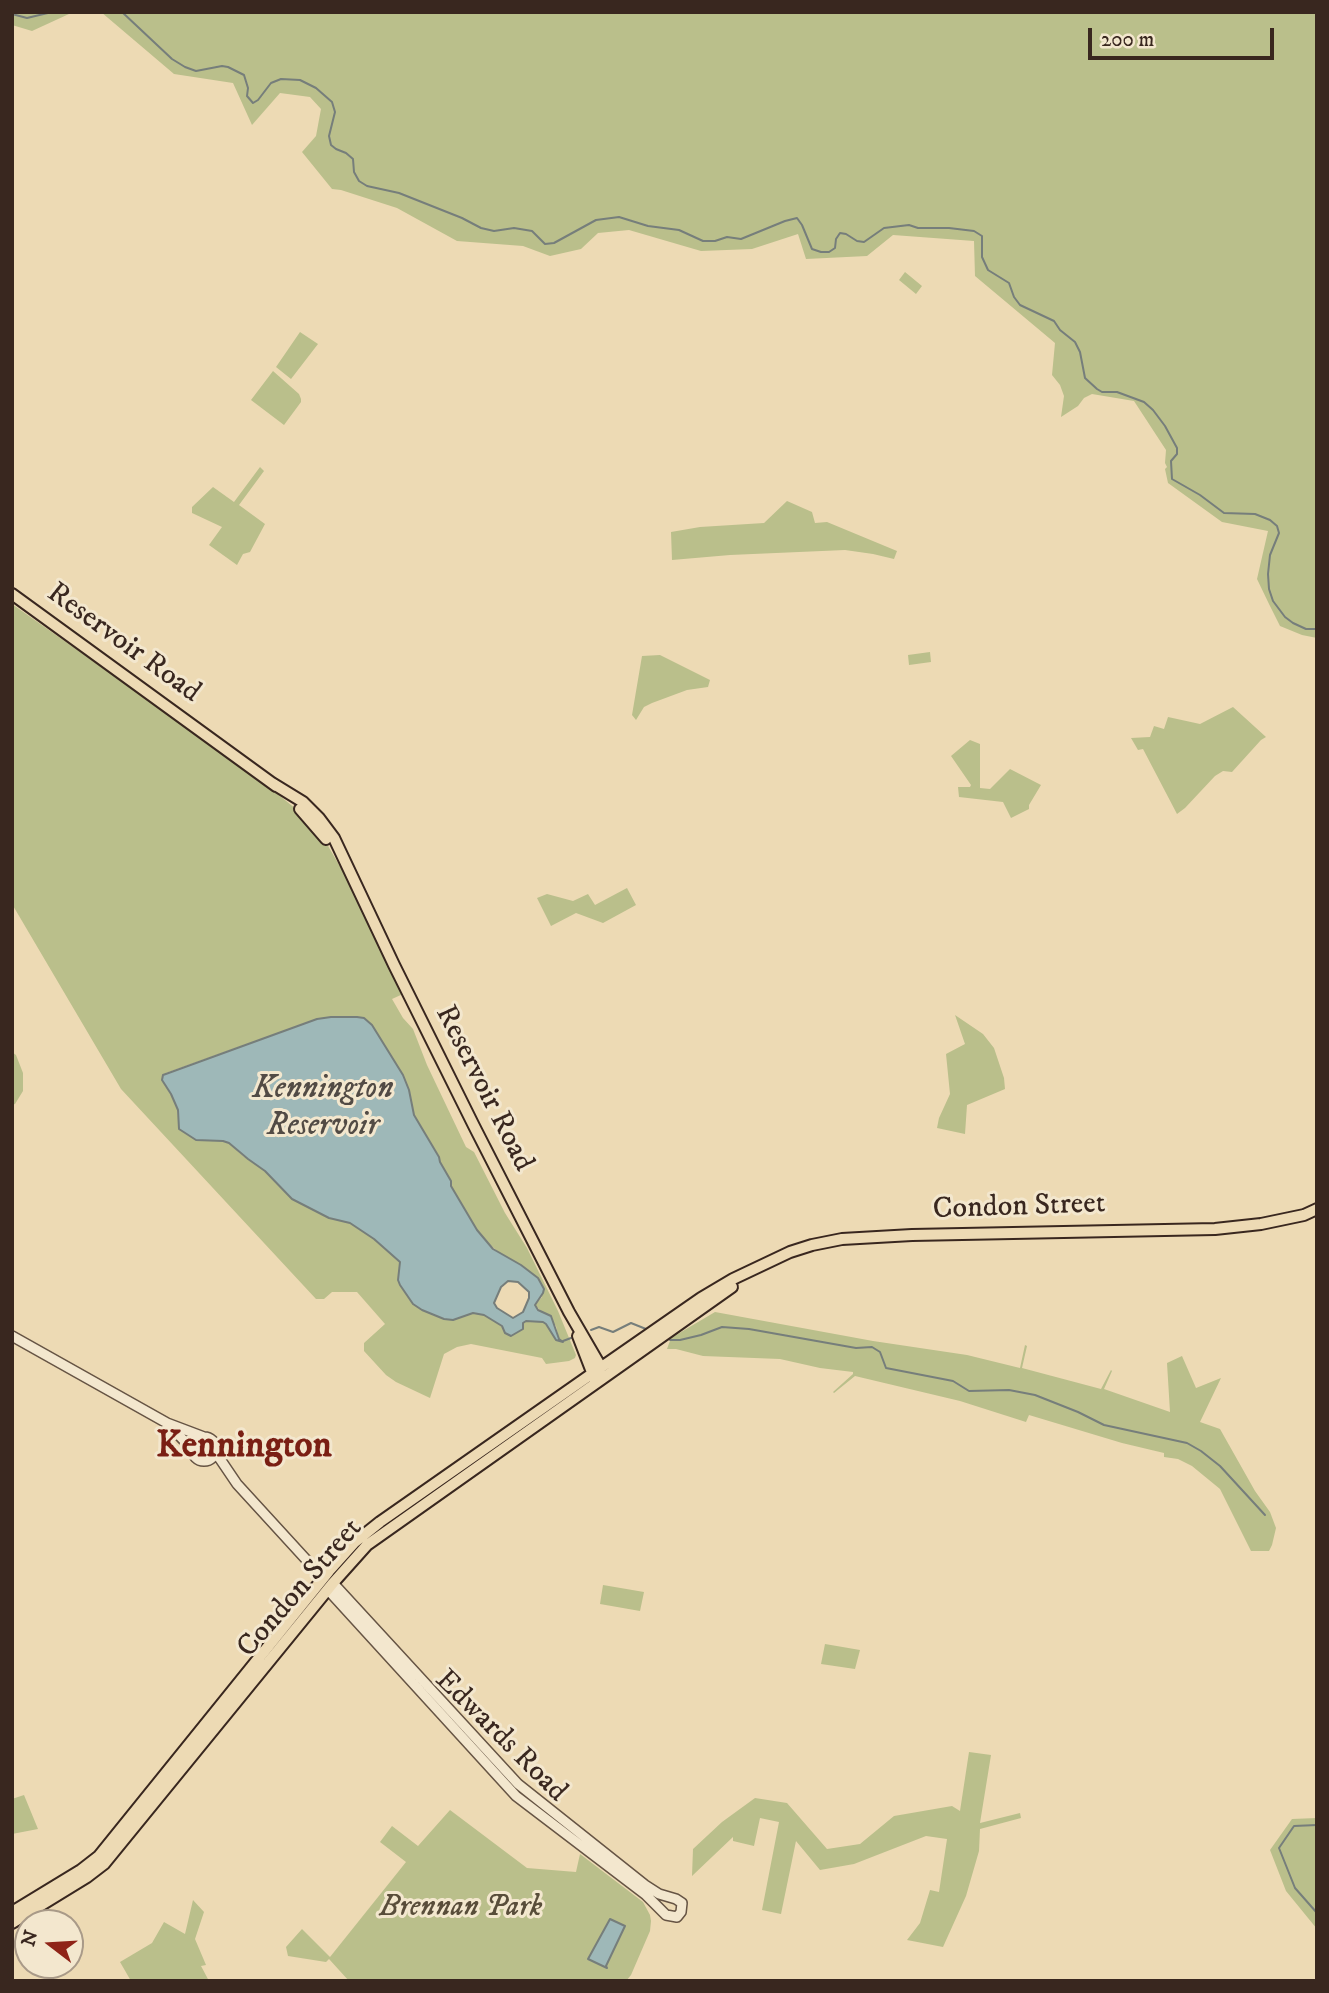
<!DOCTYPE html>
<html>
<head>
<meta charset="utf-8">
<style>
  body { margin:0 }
  #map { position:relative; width:1329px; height:1993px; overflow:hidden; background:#eddab4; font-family:"IM FELL DW Pica",serif }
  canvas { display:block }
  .frame { position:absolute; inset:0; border:14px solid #39271f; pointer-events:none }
  .north { position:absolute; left:14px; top:1909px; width:70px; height:70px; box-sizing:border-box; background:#f3e7ce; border:2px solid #a99a88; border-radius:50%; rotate:287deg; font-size:19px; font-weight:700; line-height:28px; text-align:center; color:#39271f }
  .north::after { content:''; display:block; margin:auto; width:24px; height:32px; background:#8f2418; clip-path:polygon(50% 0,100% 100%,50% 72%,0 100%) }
  .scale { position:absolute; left:1088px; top:28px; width:186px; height:32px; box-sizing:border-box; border:4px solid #39271f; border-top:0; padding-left:9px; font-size:21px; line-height:24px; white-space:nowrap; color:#39271f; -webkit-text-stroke:5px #f3e7ce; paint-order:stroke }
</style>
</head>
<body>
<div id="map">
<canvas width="1329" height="1993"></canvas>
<div class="frame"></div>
<div class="north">N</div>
<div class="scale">200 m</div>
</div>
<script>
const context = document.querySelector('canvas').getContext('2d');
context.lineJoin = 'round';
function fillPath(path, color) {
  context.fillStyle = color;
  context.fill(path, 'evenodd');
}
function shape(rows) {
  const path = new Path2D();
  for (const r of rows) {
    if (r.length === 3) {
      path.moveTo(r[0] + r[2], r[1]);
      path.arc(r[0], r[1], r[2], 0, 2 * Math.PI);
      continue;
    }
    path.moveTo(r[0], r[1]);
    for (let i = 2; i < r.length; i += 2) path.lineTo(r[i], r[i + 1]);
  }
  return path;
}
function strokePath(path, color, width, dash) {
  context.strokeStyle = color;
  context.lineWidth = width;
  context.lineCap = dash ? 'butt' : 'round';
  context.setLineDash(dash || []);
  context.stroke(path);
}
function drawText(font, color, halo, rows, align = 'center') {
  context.font = font + ' "IM FELL DW Pica",serif';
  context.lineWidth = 6;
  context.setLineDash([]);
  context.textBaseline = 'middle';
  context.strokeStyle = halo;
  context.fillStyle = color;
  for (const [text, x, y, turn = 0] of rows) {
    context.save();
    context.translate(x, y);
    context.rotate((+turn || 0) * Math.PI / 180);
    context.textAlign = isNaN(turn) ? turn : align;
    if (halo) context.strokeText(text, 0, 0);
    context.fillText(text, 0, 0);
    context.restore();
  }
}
fillPath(shape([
  [12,12,91,12,69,14,32,31,12,25],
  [101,12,1317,12,1317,638,1302,635,1280,626,1269,604,1257,579,1268,531,1222,522,1168,483,1165,469,1167,467,1165,463,1166,450,1134,401,1092,394,1084,398,1078,406,1061,417,1064,396,1060,385,1052,375,1055,343,975,276,974,241,893,235,867,256,806,259,798,234,752,249,701,251,629,230,598,233,581,249,550,256,523,246,457,241,397,208,341,190,332,189,302,152,316,136,321,109,310,97,280,93,252,125,233,83,174,74],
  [905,272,922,286,916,294,899,280],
  [300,332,318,344,291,379,276,367],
  [273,371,299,394,301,399,301,402,284,425,251,400],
  [260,467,264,471,239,505,265,524,250,552,243,554,237,565,209,545,222,527,192,513,192,507,213,487,234,502],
  [787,501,812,512,815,523,827,522,897,551,894,559,873,554,845,550,730,555,672,560,671,532,700,527,764,523],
  [12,604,256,776,303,815,324,839,342,870,403,994,392,999,403,1018,413,1029,427,1065,466,1147,474,1152,505,1213,527,1248,558,1311,576,1355,575,1358,569,1361,546,1364,542,1358,471,1344,457,1347,444,1354,430,1398,396,1382,386,1375,364,1351,364,1343,385,1324,357,1292,332,1292,324,1299,316,1299,121,1089,12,904],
  [331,1017,344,1017,390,1056,409,1090,414,1115,439,1156,440,1162,451,1181,451,1186,477,1230,482,1238,502,1255,542,1297,535,1305,556,1326,559,1339,563,1341,561,1342,556,1340,546,1324,543,1322,526,1321,523,1323,523,1329,511,1336,505,1333,502,1326,484,1315,473,1313,453,1320,444,1319,422,1310,413,1304,398,1276,401,1269,400,1262,374,1239,350,1223,329,1218,292,1199,265,1170,243,1156,229,1143,223,1141,196,1140,179,1129,177,1105,162,1080,166,1073,317,1019],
  [930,652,931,662,909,665,908,655],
  [660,655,710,680,708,687,687,690,652,703,644,707,636,720,632,715,642,656],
  [1233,707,1266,737,1261,740,1232,772,1223,771,1215,776,1185,808,1177,814,1143,749,1138,750,1131,738,1150,737,1154,726,1164,729,1168,717,1200,724],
  [970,740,980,744,980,788,990,789,1010,769,1041,785,1029,805,1029,809,1011,818,1003,802,959,797,958,787,970,787,971,785,951,756],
  [627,888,636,905,603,923,576,913,551,926,537,898,547,894,573,901,588,894,595,905],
  [955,1015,983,1034,994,1048,1004,1078,1005,1089,967,1105,965,1134,937,1128,939,1118,950,1094,946,1054,965,1044],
  [12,1052,16,1055,23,1073,23,1091,15,1104,12,1105],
  [715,1312,873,1341,967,1355,1020,1368,1025,1345,1027,1346,1022,1368,1101,1389,1111,1370,1112,1371,1104,1389,1170,1412,1167,1363,1182,1356,1196,1388,1221,1378,1200,1422,1220,1429,1255,1491,1270,1512,1276,1528,1272,1545,1269,1551,1251,1551,1220,1489,1192,1466,1178,1459,1164,1457,1164,1453,1122,1443,1029,1415,1026,1422,960,1401,855,1376,834,1393,833,1392,853,1374,853,1372,820,1368,780,1359,703,1356,676,1349,667,1349,671,1338],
  [603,1585,644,1592,640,1611,600,1604],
  [825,1644,860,1650,855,1669,821,1664],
  [969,1752,991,1755,980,1823,1020,1813,1021,1818,980,1829,979,1851,966,1896,943,1947,907,1940,920,1923,930,1890,939,1892,947,1839,926,1836,854,1864,820,1870,796,1841,781,1914,762,1910,779,1822,760,1818,754,1846,733,1841,733,1837,692,1876,693,1849,722,1822,755,1798,787,1803,827,1849,860,1844,894,1816,952,1806,960,1811],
  [24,1795,38,1829,12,1834,12,1799],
  [450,1810,527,1868,576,1872,580,1854,643,1902,650,1915,651,1921,650,1931,631,1975,626,1981,349,1981,329,1959,326,1962,288,1956,286,1947,302,1929,330,1957,406,1862,380,1842,392,1826,418,1846],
  [1317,1818,1317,1929,1286,1891,1270,1850,1292,1819],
  [193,1900,204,1912,195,1939,206,1965,201,1966,209,1981,131,1981,120,1962,152,1943,164,1922,185,1934]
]), '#babf8b');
const water = shape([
  [331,1017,357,1017,364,1018,372,1025,403,1075,409,1090,414,1115,439,1157,440,1162,451,1181,451,1186,477,1230,493,1249,521,1265,538,1278,544,1289,543,1293,535,1305,538,1310,551,1316,559,1339,563,1342,556,1340,546,1324,543,1322,526,1321,523,1323,523,1329,511,1336,505,1333,502,1326,484,1315,473,1313,453,1320,444,1319,422,1310,413,1304,400,1285,398,1280,400,1262,374,1239,350,1223,329,1218,292,1199,265,1171,248,1159,229,1143,223,1141,196,1140,179,1129,178,1110,171,1094,162,1080,163,1075,317,1019,331,1017],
  [508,1281,518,1282,529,1292,529,1298,523,1312,513,1318,497,1308,494,1303,501,1287,508,1281],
  [610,1919,625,1926,606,1966,607,1968,588,1959,610,1919]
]);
fillPath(water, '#9eb8b8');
strokePath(water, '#767e7b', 2);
strokePath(shape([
  [122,12,172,59,185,67,196,71,222,66,228,67,244,75,248,88,247,96,253,103,258,100,271,83,281,79,300,80,316,88,332,102,335,112,329,136,331,145,336,149,346,153,353,159,354,172,359,181,367,186,399,193,462,218,481,228,494,231,514,228,532,231,545,244,554,243,596,220,619,217,648,226,679,230,703,241,715,241,727,237,741,239,785,221,797,218,802,225,812,249,821,252,829,252,835,248,836,239,840,233,846,234,857,241,864,242,884,228,909,225,918,228,949,228,974,231,982,236,982,257,988,270,1009,283,1014,297,1020,305,1054,321,1060,330,1075,342,1080,352,1085,378,1097,389,1102,392,1117,392,1144,402,1153,410,1165,426,1177,448,1177,454,1171,461,1172,479,1200,495,1224,513,1255,514,1270,520,1277,526,1279,533,1270,555,1268,574,1269,589,1273,601,1285,617,1293,623,1306,629,1317,629],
  [12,14,27,18,52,12],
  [591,1330,599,1327,613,1332,631,1323,646,1329],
  [670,1340,680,1340,701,1335,722,1327,749,1329,856,1348,872,1347,880,1352,886,1368,953,1381,969,1391,1009,1390,1035,1395,1078,1412,1104,1425,1187,1443,1201,1451,1220,1466,1265,1515],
  [563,1341,571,1338],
  [1317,1825,1294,1826,1279,1848,1295,1888,1317,1913]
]), '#767e7b', 2);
const minor = shape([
  [12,1336,167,1423,204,1437],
  [173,1429,192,1449],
  [204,1449,12],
  [216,1453,237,1484,323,1578],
  [328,1590,516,1796,646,1895,666,1915,677,1917,681,1912,682,1903,676,1899,659,1894,645,1885,518,1784,333,1583]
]);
const major = shape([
  [12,594,276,786],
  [272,783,303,802,319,818,334,838,394,965,474,1126,569,1312,598,1362,600,1373],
  [300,809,326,839],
  [578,1336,595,1380],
  [12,1912,81,1870,99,1856,329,1571,355,1542,380,1522,593,1373,701,1298,733,1279,790,1252,812,1245,842,1239,912,1235,1215,1229,1261,1224,1304,1215,1317,1209],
  [12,1923,87,1877,104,1864,333,1583,367,1545,732,1287]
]);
strokePath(minor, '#665444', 12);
strokePath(major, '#39271f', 14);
strokePath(minor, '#f3e7ce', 9);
strokePath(major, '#eddab4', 10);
drawText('30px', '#39271f', '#f3e7ce', [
  ["Reservoir Road",123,644,36],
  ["Reservoir Road",483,1089,63],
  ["Condon Street",1019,1208,-2],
  ["Condon Street",301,1589,-49],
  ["Edwards Road",500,1737,45]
]);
drawText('italic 30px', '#594d3a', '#f3e7ce', [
  ["Brennan Park",461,1909]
]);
drawText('italic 32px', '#524b45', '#f3e7ce', [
  ["Kennington",323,1090],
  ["Reservoir",323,1127]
]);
drawText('bold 37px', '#7a1f14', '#f3e7ce', [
  ["Kennington",244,1448]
]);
</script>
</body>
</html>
